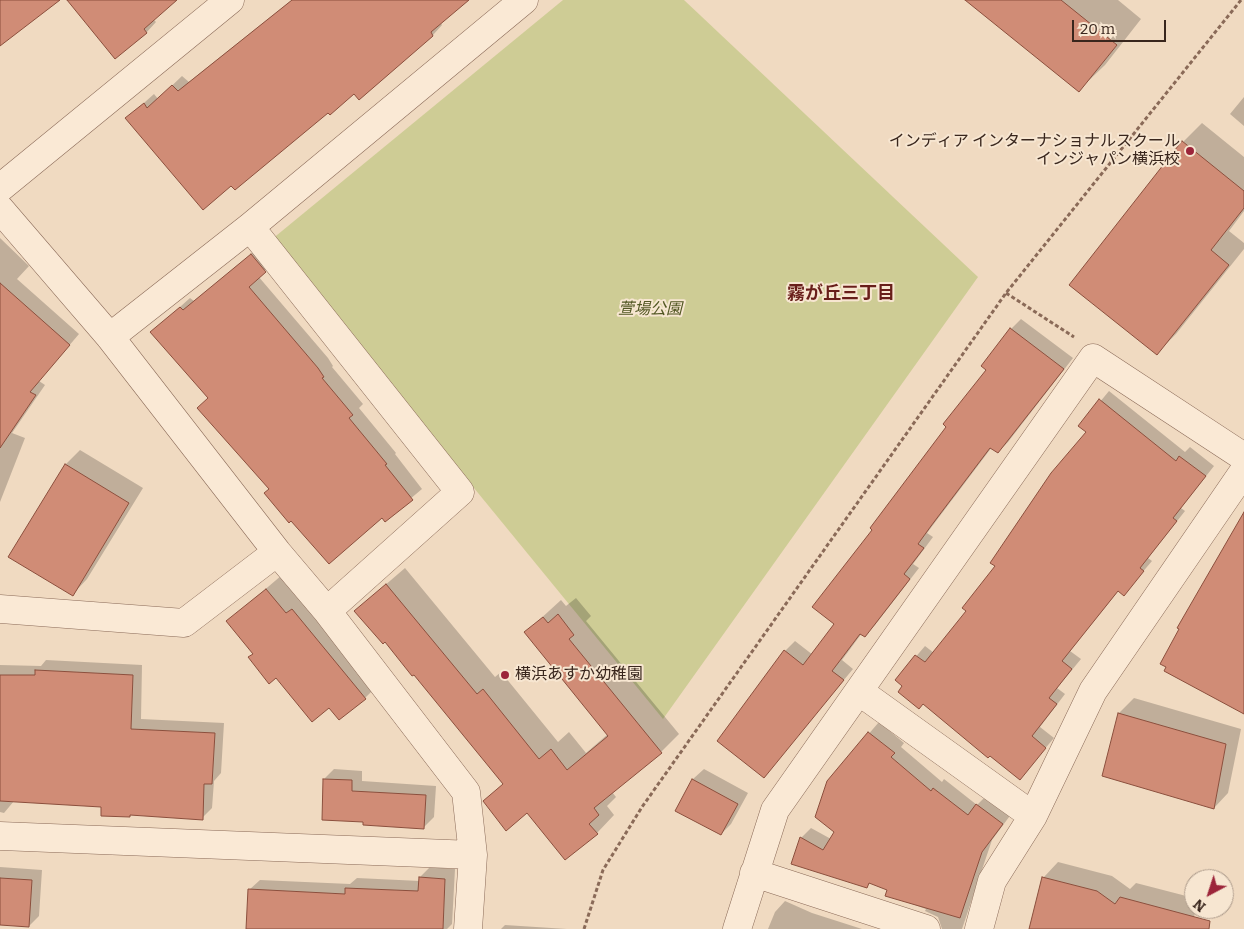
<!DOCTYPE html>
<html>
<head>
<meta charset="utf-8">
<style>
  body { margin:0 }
  #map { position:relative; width:1244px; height:929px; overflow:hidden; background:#f0dac1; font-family:Bitter,serif }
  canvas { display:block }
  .north { position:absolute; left:1184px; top:869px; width:50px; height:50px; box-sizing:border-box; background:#f7e6d1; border:1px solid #ab9989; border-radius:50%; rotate:220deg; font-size:14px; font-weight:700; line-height:20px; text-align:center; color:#39261d }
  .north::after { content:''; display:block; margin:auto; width:18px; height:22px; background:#9c253a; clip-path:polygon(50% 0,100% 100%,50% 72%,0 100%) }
  .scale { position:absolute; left:1072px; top:20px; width:94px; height:22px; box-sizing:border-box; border:2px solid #39261d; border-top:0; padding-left:6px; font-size:15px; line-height:18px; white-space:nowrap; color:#39261d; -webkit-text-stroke:4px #f7e6d1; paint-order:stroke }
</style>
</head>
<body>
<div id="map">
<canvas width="1244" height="929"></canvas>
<div class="north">N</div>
<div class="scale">20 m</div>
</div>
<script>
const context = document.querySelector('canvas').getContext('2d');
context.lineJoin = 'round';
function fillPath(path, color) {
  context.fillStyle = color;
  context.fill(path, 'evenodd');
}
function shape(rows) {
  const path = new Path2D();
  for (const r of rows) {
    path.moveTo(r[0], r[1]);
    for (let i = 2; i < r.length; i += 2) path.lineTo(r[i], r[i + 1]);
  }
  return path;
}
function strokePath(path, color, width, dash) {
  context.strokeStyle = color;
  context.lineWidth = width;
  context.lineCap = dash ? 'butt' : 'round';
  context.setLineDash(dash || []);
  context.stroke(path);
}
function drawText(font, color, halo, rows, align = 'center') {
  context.font = font + ' Bitter,"Noto Sans JP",serif';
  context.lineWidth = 4;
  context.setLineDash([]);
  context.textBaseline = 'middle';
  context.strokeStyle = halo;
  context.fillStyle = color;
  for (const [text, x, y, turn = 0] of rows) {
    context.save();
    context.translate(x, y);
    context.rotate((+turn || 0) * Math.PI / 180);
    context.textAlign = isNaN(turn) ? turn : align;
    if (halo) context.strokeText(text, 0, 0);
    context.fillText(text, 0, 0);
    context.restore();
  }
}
fillPath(shape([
  [563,0,684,0,978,277,663,719,271,240]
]), '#cecc95');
fillPath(shape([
  [69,0,175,0,153,19,156,22,146,33],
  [292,0,467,0,440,22,442,25,433,35,360,99,354,93,328,111,127,118,154,94,158,99,182,76,189,82],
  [967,0,1118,0,1141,19,1105,65,1079,90],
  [1244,97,1244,126,1230,114],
  [1202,123,1244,157,1244,211,1229,231,1244,243,1244,249,1176,334,1157,353,1183,142],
  [0,238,29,266,17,279,79,334,39,381,45,385,12,433,25,438,0,502],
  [262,245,275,261,258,276,328,358,333,366,332,367,363,404,359,408,396,453,395,454,422,489,385,520,382,516,271,489,209,398,152,332,190,298,194,301],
  [1021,319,1073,358,1008,442,998,452,992,447,927,533,933,537,913,564,919,568,875,625,865,635,862,633,842,660,853,669,764,776,785,651,795,641,813,655,836,623,874,530,988,370,1011,329],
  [1109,391,1185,452,1190,447,1214,466,1181,508,1185,511,1148,558,1152,561,1124,594,1119,590,1070,651,1081,659,1057,688,1065,694,1040,727,1054,738,1020,778,896,680,925,646,934,653,967,611,1088,432,1080,426],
  [80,450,143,488,87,579,73,594,66,464],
  [405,568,495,677,501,672,558,742,569,732,586,753,608,734,526,632,561,600,566,606,576,598,591,616,586,621,679,734,661,752,612,792,616,797,607,806,614,815,597,833,504,784,386,640,355,611],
  [282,575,380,683,365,698,329,706,276,676,228,621],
  [46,660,142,665,141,719,224,723,221,773,214,781,212,808,202,818,132,814,130,816,103,806,14,801,4,813,0,812,0,665,41,666],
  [1134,698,1241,729,1228,793,1214,808,1119,713],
  [879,722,904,743,901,747,942,782,944,779,977,805,987,795,1012,813,992,840,962,929,942,929,938,917,925,911,926,909,887,895,889,889,870,883,867,886,801,838,811,828,831,839,836,831,828,781],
  [334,769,362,771,362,781,436,786,434,817,423,828,364,820,324,779],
  [704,769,748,793,731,824,721,834,677,810,693,779],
  [1058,862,1112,876,1130,889,1136,883,1194,898,1194,909,1196,909,1191,929,1030,929,1044,877],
  [0,867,42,870,39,916,29,926,0,924],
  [430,867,455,869,452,924,447,929,248,929,249,890,260,880,350,884,357,878,420,881,420,877],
  [785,901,812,913,862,929,768,929,775,912],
  [505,925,567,929,501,929]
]), '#0003');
const building = shape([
  [0,0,60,0,0,46,0,0],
  [67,0,177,0,144,29,147,33,115,59,67,0],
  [292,0,469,0,431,32,433,36,359,100,354,94,330,115,328,113,235,190,231,186,203,210,125,118,144,103,147,108,172,85,178,91,292,0],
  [965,0,1061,0,1117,45,1079,92,965,0],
  [1182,141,1244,191,1244,208,1211,250,1229,265,1157,355,1069,285,1182,141],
  [251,254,266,272,249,287,318,368,324,377,322,378,353,415,349,418,387,464,385,465,413,500,385,522,382,518,329,564,291,521,289,523,264,493,269,489,197,408,208,398,150,332,180,307,183,310,251,254],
  [0,283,70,345,30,392,36,395,0,448,0,283],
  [1010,328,1064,369,998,453,990,448,931,526,918,544,924,548,904,574,910,579,865,637,860,634,832,671,844,680,764,778,717,741,784,650,803,665,834,624,812,607,872,530,870,528,946,427,943,424,986,370,981,366,1010,328],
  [1099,399,1176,461,1179,456,1206,476,1173,518,1177,521,1140,568,1144,571,1124,596,1118,591,1062,661,1072,669,1049,698,1057,704,1032,736,1046,748,1020,780,990,756,988,758,923,704,919,709,898,692,902,686,895,680,915,655,925,662,966,611,962,608,995,566,990,563,1051,473,1086,432,1078,426,1099,399],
  [65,464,129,503,73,596,8,557,65,464],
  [1244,512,1244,714,1164,671,1166,667,1160,664,1179,629,1177,628,1244,512],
  [386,584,477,694,483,689,539,759,551,749,567,770,608,736,524,632,543,617,548,623,558,614,574,635,569,639,662,753,594,808,599,815,589,824,598,834,565,860,527,813,506,831,483,801,503,784,414,675,412,676,385,642,383,644,354,611,386,584],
  [266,589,286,613,292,609,366,699,339,720,329,708,312,722,276,678,269,684,248,657,253,654,226,621,266,589],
  [35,670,133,675,131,729,215,733,212,784,204,784,203,820,130,815,130,817,101,816,101,807,0,801,0,675,35,675,35,670],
  [1118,713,1226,744,1214,809,1102,776,1118,713],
  [868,732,895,753,891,757,931,791,933,788,968,815,976,804,1003,824,982,852,960,918,885,896,887,890,869,883,867,888,791,864,800,837,823,850,834,832,815,817,827,781,868,732],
  [323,779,352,780,352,791,426,795,424,829,363,825,363,822,322,820,323,779],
  [692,779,738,804,721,835,675,811,692,779],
  [419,877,445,879,443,929,246,929,248,889,345,894,345,888,418,891,419,877],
  [1042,877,1097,891,1115,904,1120,897,1210,921,1209,929,1029,929,1042,877],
  [0,878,32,880,29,927,0,925,0,878]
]);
fillPath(building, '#d08c76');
strokePath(building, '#8b4f3d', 1);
const minor = shape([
  [0,188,230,0],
  [0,209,110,337,277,552,327,611,466,792,473,855,468,929],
  [250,227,460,492,327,611],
  [110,337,250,227,524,0],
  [0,609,184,623,277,552],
  [860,692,1033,816],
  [0,836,473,855],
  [754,873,926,929],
  [737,929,775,810,1093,358,1244,457],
  [979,929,992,881,1033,816,1093,691,1244,471]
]);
strokePath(minor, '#8a6a58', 29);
strokePath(shape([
  [1006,293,1074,337],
  [584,929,603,870,642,807,1006,293,1241,0]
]), '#8a6a58', 3, [4, 2.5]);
strokePath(minor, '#fae9d5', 28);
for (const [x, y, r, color] of [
  [1190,151,5,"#9c253a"],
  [505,675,5,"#9c253a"]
]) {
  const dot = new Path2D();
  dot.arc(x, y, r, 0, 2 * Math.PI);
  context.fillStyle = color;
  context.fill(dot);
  strokePath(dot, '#f7e6d1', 2);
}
drawText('16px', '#39261d', '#f7e6d1', [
  ["インディア インターナショナルスクール",1180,142],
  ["インジャパン横浜校",1180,160],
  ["横浜あすか幼稚園",515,675,"left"]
], 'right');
drawText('italic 16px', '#525723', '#f7e6d1', [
  ["萱場公園",650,310]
]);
drawText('bold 18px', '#681e1a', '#f7e6d1', [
  ["霧が丘三丁目",841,294]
]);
</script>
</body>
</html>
